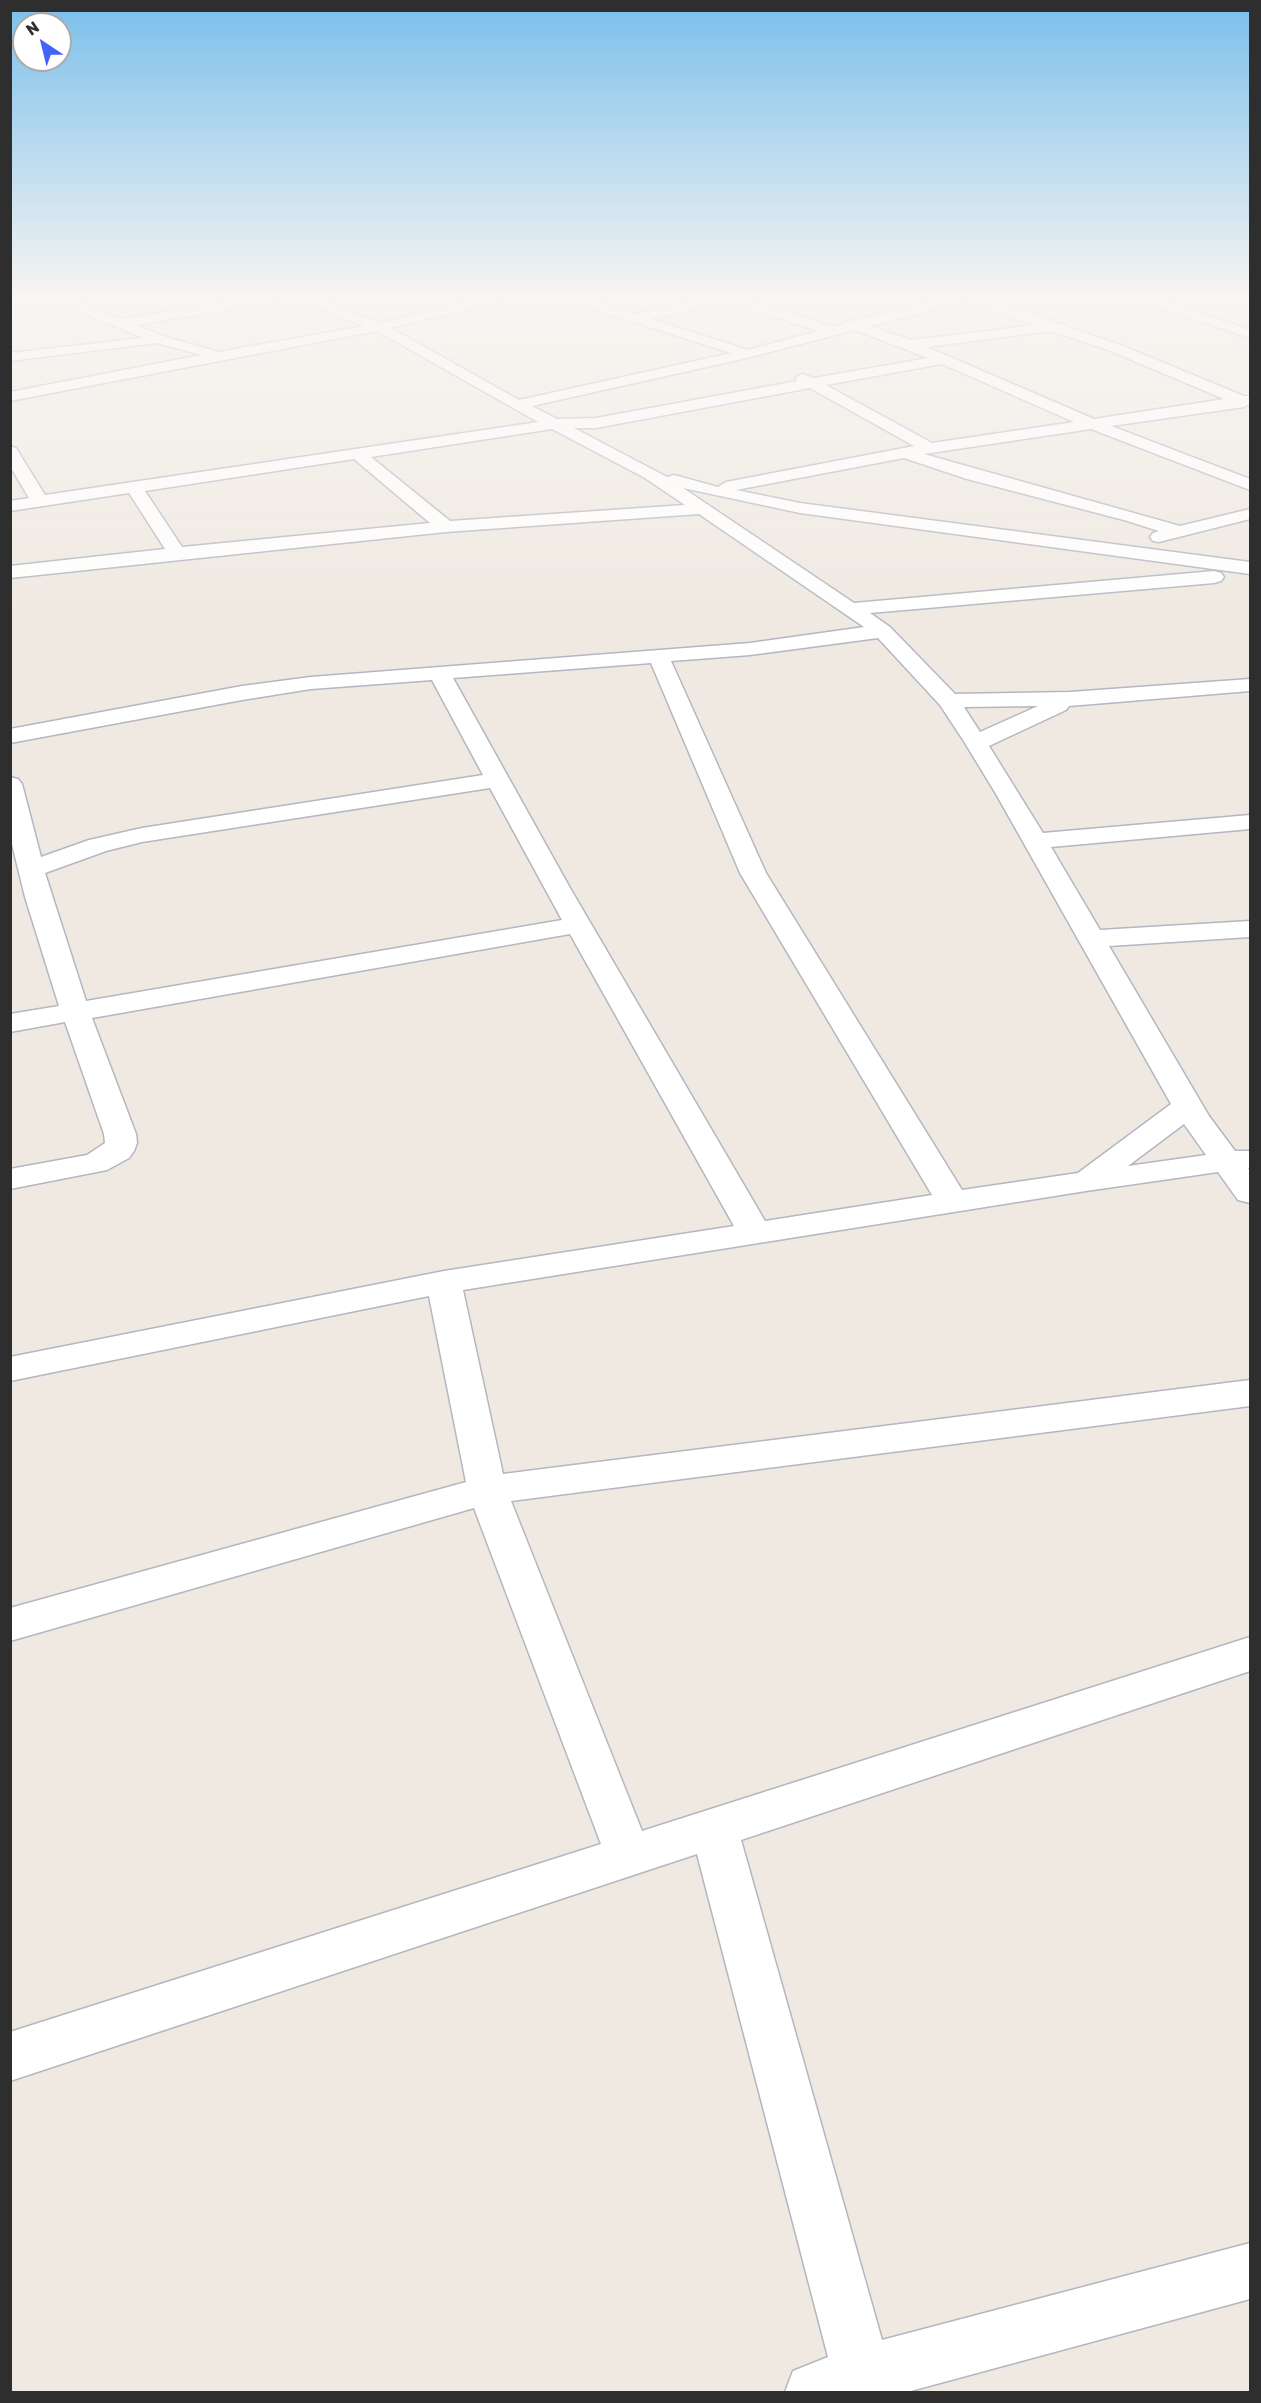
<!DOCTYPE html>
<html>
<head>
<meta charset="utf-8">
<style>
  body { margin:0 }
  #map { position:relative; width:1261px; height:2403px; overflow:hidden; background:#efe9e1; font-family:Rubik,sans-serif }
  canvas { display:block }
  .frame { position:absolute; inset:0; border:12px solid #2e2e2e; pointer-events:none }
  .north { position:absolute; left:12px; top:12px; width:60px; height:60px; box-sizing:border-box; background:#fff; border:2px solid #ababab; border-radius:50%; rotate:325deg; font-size:16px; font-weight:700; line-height:24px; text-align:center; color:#2e2e2e }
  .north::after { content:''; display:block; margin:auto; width:21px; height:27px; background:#4264fb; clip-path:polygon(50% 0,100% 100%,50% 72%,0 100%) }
</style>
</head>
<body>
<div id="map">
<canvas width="1261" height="2403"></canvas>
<div class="frame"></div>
<div class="north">N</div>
</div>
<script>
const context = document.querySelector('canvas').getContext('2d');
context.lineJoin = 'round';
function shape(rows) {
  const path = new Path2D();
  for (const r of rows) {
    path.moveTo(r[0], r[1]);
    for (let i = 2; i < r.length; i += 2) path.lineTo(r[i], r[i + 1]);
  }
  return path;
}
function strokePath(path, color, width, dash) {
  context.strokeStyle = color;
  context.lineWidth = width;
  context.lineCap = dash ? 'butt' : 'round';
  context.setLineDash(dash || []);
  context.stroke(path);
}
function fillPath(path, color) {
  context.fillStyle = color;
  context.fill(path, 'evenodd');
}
const minor = shape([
  [24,293,46,293,75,300,121,319,284,293,304,293,380,323,501,293,524,293,523,296,391,328,519,400,731,353,552,296,551,293,571,293,636,314,735,293,760,293,759,296,744,299,834,327,847,322,968,293,990,293,982,297,1118,344,1244,396,1250,396,1250,404,1244,407,1111,426,1250,479,1250,490,1091,429,924,454,1180,526,1250,509,1250,519,1159,542,1153,541,1150,537,1153,533,1159,531,1124,520,967,479,904,458,736,490,800,503,1250,562,1250,574,800,513,683,488,854,603,1214,571,1221,573,1224,577,1221,581,1214,583,870,613,890,627,955,694,1070,692,1250,679,1250,691,1069,706,1066,710,989,746,1043,833,1250,815,1250,829,1051,847,1100,930,1250,921,1250,937,1109,946,1209,1116,1235,1151,1250,1151,1250,1167,1248,1168,1250,1171,1250,1203,1238,1200,1218,1172,1086,1191,463,1290,503,1474,1250,1380,1250,1406,511,1501,642,1831,1250,1637,1250,1671,741,1840,882,2340,1250,2243,1250,2299,907,2392,785,2392,793,2371,828,2357,697,1854,10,2081,10,2032,601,1844,474,1508,10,1641,10,1608,466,1482,429,1296,10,1381,10,1357,444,1271,734,1226,570,934,92,1018,136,1134,137,1143,134,1151,129,1158,107,1170,10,1189,10,1169,87,1155,105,1143,104,1134,65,1022,10,1032,10,1014,59,1006,25,897,10,836,10,777,18,779,22,784,41,857,89,840,142,828,483,775,432,680,311,689,242,700,10,743,10,729,242,686,311,677,750,643,864,627,699,514,446,532,10,578,10,566,165,549,129,493,10,511,10,501,29,498,10,466,10,446,16,448,45,495,538,422,377,331,10,401,10,392,201,355,157,343,10,361,10,353,143,338,65,306,25,296,24,293],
  [296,299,364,326,218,352,166,337,135,325,296,299],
  [968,301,1036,325,911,340,870,326,968,301],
  [728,302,818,331,748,350,651,319,728,302],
  [855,330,928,358,814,378,802,374,795,378,797,381,596,418,557,419,532,406,747,358,855,330],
  [1050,331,1108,350,1224,399,1094,419,927,347,1050,331],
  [942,364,1074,422,932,443,826,385,942,364],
  [810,388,914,446,726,482,718,487,674,475,667,477,574,428,596,428,810,388],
  [552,429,645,478,685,505,450,521,371,457,552,429],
  [354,459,430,523,182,547,145,491,354,459],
  [878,638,940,705,965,743,996,794,1171,1104,1078,1173,962,1190,766,873,671,661,750,655,878,638],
  [651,663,740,873,932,1195,765,1221,570,888,453,678,651,663],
  [1038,706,980,732,964,707,1038,706],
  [490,788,562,920,86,1001,45,873,106,851,142,842,490,788],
  [1184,1124,1206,1155,1128,1166,1184,1124],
  [1125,293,1144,293,1250,330,1250,338,1126,296,1125,293]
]);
strokePath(minor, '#b4b7c1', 3);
fillPath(minor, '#fff');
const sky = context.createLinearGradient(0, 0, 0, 630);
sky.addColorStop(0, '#7abfeb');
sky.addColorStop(0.47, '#f8f5f2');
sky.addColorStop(1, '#f8f5f200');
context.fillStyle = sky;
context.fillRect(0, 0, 1261, 630);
</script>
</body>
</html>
